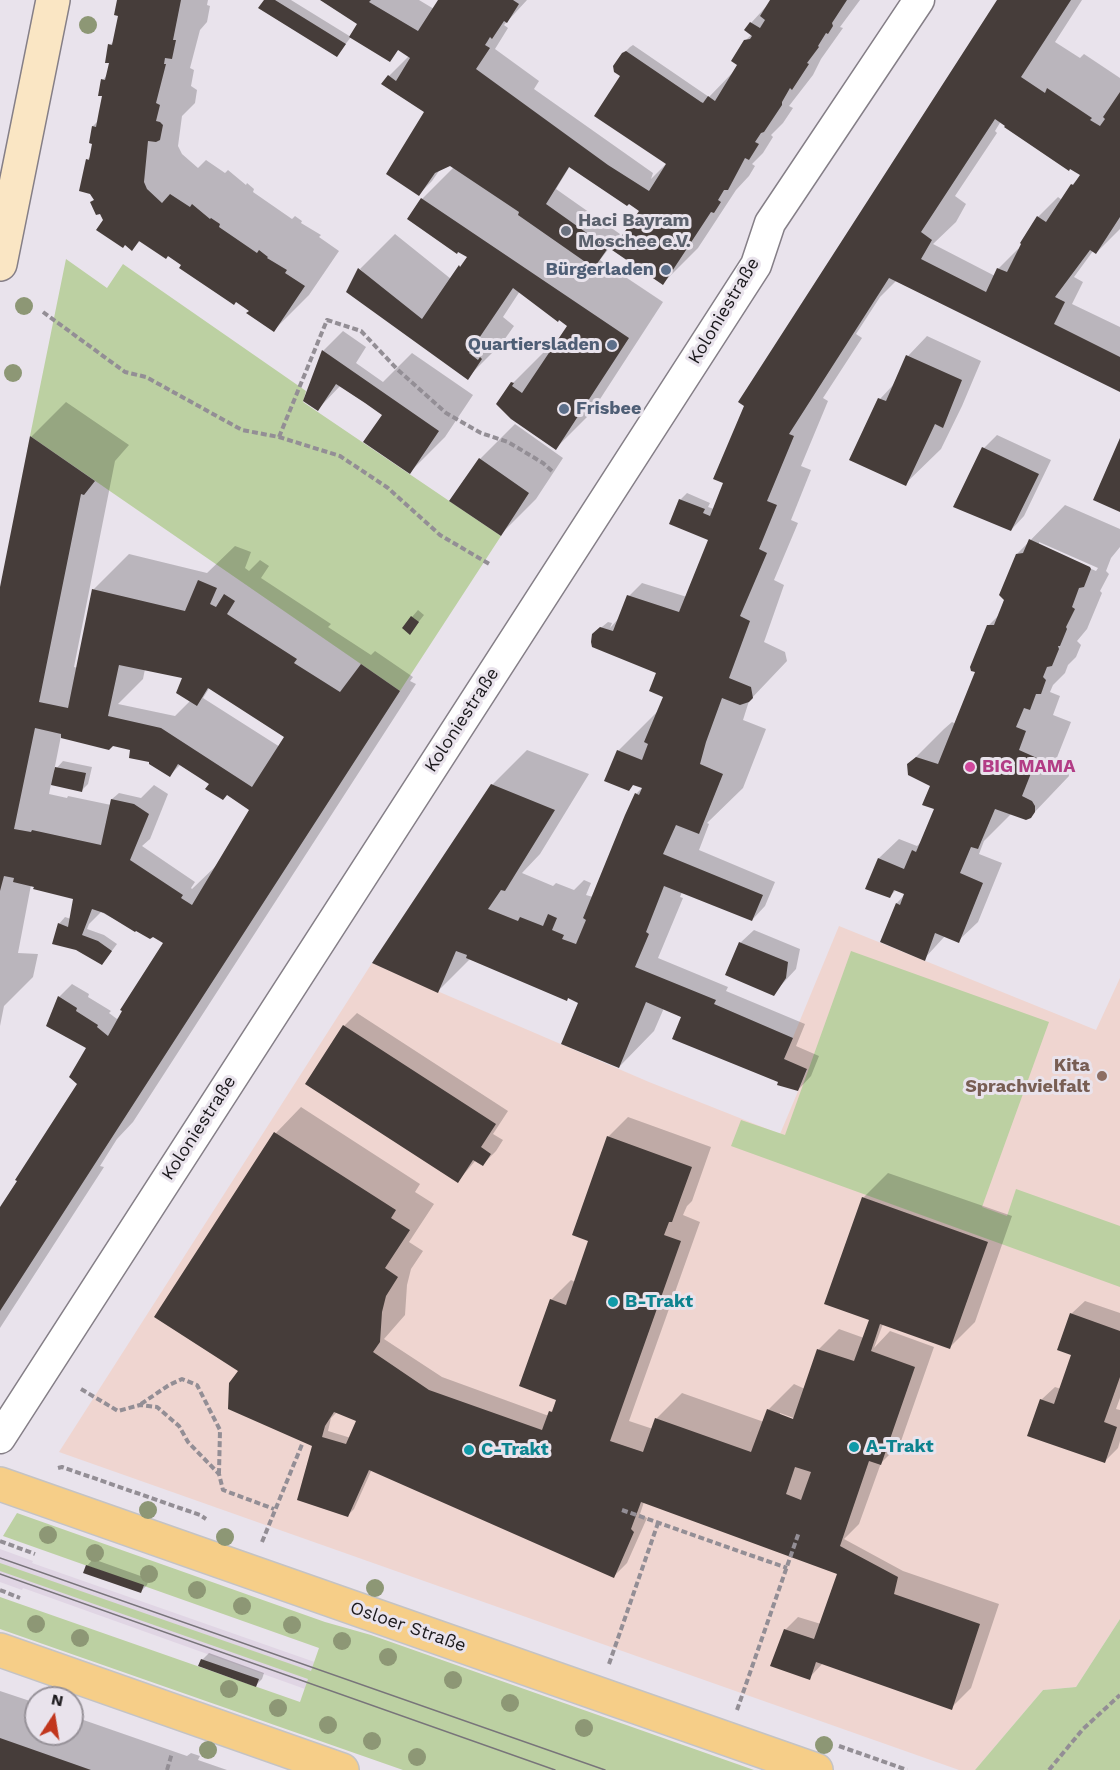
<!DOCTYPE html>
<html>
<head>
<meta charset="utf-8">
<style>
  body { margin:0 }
  #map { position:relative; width:1120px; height:1770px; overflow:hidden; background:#e9e3ec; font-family:"Work Sans",sans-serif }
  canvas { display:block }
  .north { position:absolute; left:24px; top:1686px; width:60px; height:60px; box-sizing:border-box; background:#e9e3ec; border:2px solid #979299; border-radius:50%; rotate:12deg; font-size:16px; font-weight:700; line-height:24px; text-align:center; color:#1b191c }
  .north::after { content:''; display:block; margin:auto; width:21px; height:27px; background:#c1361d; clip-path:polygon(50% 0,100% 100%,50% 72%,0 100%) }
</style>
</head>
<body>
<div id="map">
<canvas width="1120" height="1770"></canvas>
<div class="north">N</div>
</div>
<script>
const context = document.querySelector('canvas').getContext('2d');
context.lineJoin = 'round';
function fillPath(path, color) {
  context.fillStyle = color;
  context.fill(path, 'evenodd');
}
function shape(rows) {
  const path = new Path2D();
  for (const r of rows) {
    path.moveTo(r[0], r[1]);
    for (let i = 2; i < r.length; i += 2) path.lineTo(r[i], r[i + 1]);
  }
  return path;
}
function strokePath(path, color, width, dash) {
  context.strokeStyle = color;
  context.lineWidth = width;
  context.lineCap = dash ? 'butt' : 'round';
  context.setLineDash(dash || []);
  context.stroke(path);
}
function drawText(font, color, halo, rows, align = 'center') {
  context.font = font + ' "Work Sans",sans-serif';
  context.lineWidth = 6;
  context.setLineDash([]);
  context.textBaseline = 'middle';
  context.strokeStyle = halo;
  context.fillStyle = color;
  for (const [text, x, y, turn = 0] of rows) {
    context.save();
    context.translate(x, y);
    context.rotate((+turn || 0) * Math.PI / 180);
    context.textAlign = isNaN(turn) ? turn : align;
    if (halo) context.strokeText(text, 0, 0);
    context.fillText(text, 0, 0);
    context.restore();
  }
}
fillPath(shape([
  [0,1549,33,1561,32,1563,623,1770,305,1689,23,1588,22,1590,0,1582]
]), '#e0d5e4');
fillPath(shape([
  [839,926,1096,1030,1120,978,1120,1619,1076,1687,1043,1690,975,1770,959,1770,59,1452,372,963,649,1082,780,1134,807,1070,784,1059]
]), '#efd5d0');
fillPath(shape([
  [66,259,107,288,123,264,306,391,303,402,501,536,400,691,30,436],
  [851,951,1049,1022,982,1207,1007,1216,1016,1189,1120,1226,1120,1287,731,1146,741,1120,785,1135],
  [17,1513,325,1622,371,1635,754,1770,403,1770,0,1629,0,1597,300,1702,308,1679,0,1571,0,1563,311,1671,319,1648,3,1536],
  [1120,1619,1120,1770,975,1770,1043,1690,1076,1687]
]), '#bcd0a2');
fillPath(shape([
  [119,0,208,0,207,5,210,6,207,22,200,30,190,68,194,70,191,86,197,90,195,103,182,116,178,146,182,154,198,168,206,160,225,173,228,170,246,185,247,183,254,189,253,192,292,219,295,216,302,221,301,223,321,235,319,237,339,251,309,295,274,330,251,310,183,265,141,240,132,249,105,220,92,202,95,199,87,160,92,155,94,143,90,142,93,126,98,121,104,95,103,80,107,75,110,62,110,45,115,40,120,15],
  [266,0,291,0,351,37,337,55],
  [321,0,419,0,434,9,440,0,527,0,504,25,508,28,495,49,539,81,534,89,653,173,651,179,667,163,622,76,623,54,630,47,633,45,709,97,736,69,745,41,752,34,751,23,772,0,860,0,840,27,843,28,821,59,813,75,789,106,793,108,783,123,771,135,773,137,763,153,752,164,755,166,749,176,736,190,698,248,663,283,641,211,570,166,556,189,620,234,600,260,663,302,591,413,556,448,511,385,546,350,550,353,569,326,520,291,503,317,514,326,502,343,467,378,360,269,395,234,451,279,469,257,409,219,422,199,454,167,450,164,441,168,432,181,419,194,426,111,389,76,409,56,399,49,390,60,359,24],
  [999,0,1082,0,1055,42,1080,58,1084,54,1120,78,1120,229,1096,253,1093,251,1074,277,1083,282,1072,304,1120,327,1120,390,897,280,880,297,856,334,862,338,823,398,828,401,801,466,811,470,791,520,798,523,774,580,784,585,764,642,785,652,787,661,749,701,743,720,766,729,743,788,707,823,709,824,699,850,775,882,765,906,752,920,682,892,680,897,683,898,658,958,728,987,726,991,805,1024,796,1046,819,1056,811,1076,798,1090,779,1082,683,1018,664,1008,654,1031,619,1067,580,1002,471,958,438,991,492,785,527,750,589,774,540,854,522,873,553,886,556,883,574,890,584,880,591,883,586,895,593,897,636,794,643,787,618,751,659,710,665,696,661,666,597,631,608,622,612,623,610,628,619,618,629,596,642,583,687,597,710,539,680,500,687,493,710,503,708,507,714,509],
  [1001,121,1082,175,1072,185,1062,200,1058,197,1038,217,1020,250,1018,249,998,269,995,276,933,244,956,222,966,204,955,196,997,133,995,131],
  [343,331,366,347,356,363,383,382,412,353,473,395,445,437,410,472,384,415,341,385,318,409,323,351],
  [927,336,981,361,962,406,941,449,905,484,880,399,895,383,908,356],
  [66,402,129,445,115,461,74,667,78,668,94,589,129,554,207,573,235,546,251,552,245,568,249,571,260,560,269,566,261,578,331,624,328,627,371,655,375,651,413,677,410,681,416,684,133,1122,117,1139,100,1166,104,1167,0,1328,0,1209,79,1083,87,1049,59,997,72,984,89,994,88,997,111,1011,109,1013,117,1019,122,1015,168,936,153,935,150,938,101,912,89,924,87,929,104,935,117,944,102,964,59,924,65,917,71,919,75,898,31,885,18,953,38,954,33,977,4,1006,0,1026,0,594,31,437],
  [145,669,184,677,190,701,175,716,118,704,143,679],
  [210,687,287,737,280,747,203,698],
  [61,736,109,748,112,745,132,749,170,775,181,764,251,809,218,864,192,889,191,888,195,882,142,846,150,839,168,794,154,785,141,798,119,793,112,799,111,805,68,796,67,798,49,794,51,784,82,790,88,784,92,767,63,761,54,771],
  [515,424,563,458,536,499,501,534,480,459],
  [997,435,1051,460,1024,516,1011,530,984,448],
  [1065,505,1120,529,1120,547,1111,558,1106,571,1109,574,1100,591,1102,593,1087,629,1077,641,1081,645,1076,657,1068,665,1065,673,1053,685,1050,692,1060,696,1053,715,1071,722,1056,760,1067,766,1069,776,1030,817,1011,814,984,841,979,854,1002,863,978,922,958,941,945,936,924,959,882,941,897,903,906,893,897,889,890,896,879,858,899,839,917,846,922,841,936,809,931,785,908,765,944,729,952,722,956,724,977,671,988,626,1000,614,1017,554],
  [1039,542,1098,568,1096,571,1039,546],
  [418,610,424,615,410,633,412,617],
  [754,930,800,949,796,969,773,994,740,943],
  [357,1013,508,1111,493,1134,503,1140,496,1151,483,1164,476,1160,458,1181,344,1026],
  [301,1107,420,1184,415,1192,434,1204,409,1242,423,1251,411,1269,407,1285,405,1315,384,1339,442,1377,549,1416,558,1399,551,1300,571,1280,575,1282,590,1240,608,1137,628,1117,711,1147,692,1201,687,1206,683,1215,700,1222,629,1421,653,1429,657,1418,682,1393,764,1422,768,1410,794,1384,805,1389,819,1349,839,1329,864,1338,870,1321,863,1198,888,1173,1012,1216,975,1322,950,1347,883,1324,874,1348,890,1331,934,1347,900,1444,881,1463,859,1524,844,1539,903,1571,999,1604,971,1688,951,1708,823,1663,809,1678,785,1630,798,1617,821,1624,841,1573,644,1502,640,1514,647,1518,627,1563,614,1576,372,1469,354,1509,348,1515,313,1445,240,1370,156,1316,276,1133],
  [338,1411,358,1420,351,1438,328,1431,331,1418],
  [780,1413,834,1433,780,1416],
  [1085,1301,1120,1313,1120,1398,1116,1409,1120,1410,1120,1441,1118,1448,1104,1462,1041,1400,1055,1387,1061,1389,1073,1354,1071,1314],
  [93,1559,149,1579,147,1585,141,1591,87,1566],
  [209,1653,264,1673,262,1679,256,1685,202,1660],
  [0,1691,36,1703,36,1734,72,1734,72,1716,187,1756,191,1753,200,1756,198,1760,227,1770,0,1770]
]), '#0003');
fillPath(shape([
  [117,0,181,0,173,40,176,40,172,59,165,58,164,64,166,64,156,103,160,105,156,121,160,122,163,125,160,140,156,142,148,141,144,182,147,189,162,203,170,194,190,207,192,204,210,219,211,218,220,224,219,227,257,253,259,250,268,257,267,258,287,270,285,273,305,286,274,332,246,313,249,311,236,302,234,305,179,268,181,265,168,256,166,259,139,241,132,251,125,245,123,248,96,230,103,220,100,214,96,215,90,202,94,200,90,194,79,191,86,159,89,160,92,144,89,143,92,126,96,127,99,111,102,96,98,96,101,79,105,80,109,63,105,63,108,44,112,45,118,16,114,15],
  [264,0,275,0,346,44,337,57,258,8],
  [320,0,371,0,369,2,418,31,438,0,513,0,519,4,507,23,504,21,492,39,490,37,487,42,485,45,490,48,476,69,608,165,649,191,666,164,594,116,620,76,614,72,613,66,622,53,626,51,701,102,703,103,708,96,715,101,737,65,731,61,744,40,750,39,752,36,744,30,750,22,760,28,765,20,760,16,770,0,847,0,832,23,833,26,828,34,826,33,818,46,819,47,807,63,809,64,792,90,790,88,782,102,782,105,764,132,761,133,755,142,759,144,749,160,745,158,728,190,724,190,718,200,721,202,714,213,711,212,663,285,612,250,639,211,629,204,627,206,569,167,546,204,608,248,594,268,518,215,519,212,450,166,435,173,419,196,386,174,424,112,381,84,388,75,396,81,410,58,398,50,390,62,349,37,357,24],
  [997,0,1071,0,1021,77,1045,93,1047,88,1092,118,1090,120,1100,126,1105,119,1103,117,1120,92,1120,217,1096,254,1090,250,1055,297,1065,302,1054,324,1120,357,1120,392,889,278,789,434,794,436,767,501,777,505,759,549,767,553,740,616,750,621,729,678,751,687,753,698,749,702,740,705,722,698,706,742,700,764,723,774,699,834,676,825,663,854,763,895,752,921,664,886,646,932,649,934,635,967,716,1000,714,1004,793,1038,784,1059,807,1069,798,1091,777,1085,778,1082,672,1039,681,1017,646,1002,619,1068,561,1044,578,1003,568,998,567,1001,466,958,467,955,456,951,438,993,372,963,491,784,555,810,505,891,501,890,488,909,518,921,520,917,543,926,548,914,557,918,552,930,564,935,562,939,576,944,586,920,583,918,625,815,635,793,639,795,642,788,633,785,629,791,604,781,617,750,642,760,648,744,644,742,663,697,649,691,656,673,592,647,591,642,592,634,600,627,613,631,627,595,679,612,708,540,669,524,679,499,705,509,703,513,710,516,723,483,713,479,744,406,738,402],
  [995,119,1005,126,1004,127,1069,171,1070,169,1080,175,1073,185,1071,184,1046,222,1037,216,1020,243,1021,244,1007,272,997,268,986,292,921,259,932,240,921,232],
  [421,198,629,338,556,450,511,419,496,404,511,382,514,383,512,386,522,393,567,326,559,320,558,322,513,288,469,353,478,360,480,357,482,359,468,380,346,292,358,268,422,319,459,265,460,267,467,257,458,252,457,254,407,219],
  [322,350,439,431,410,474,363,442,382,415,365,403,336,384,318,411,303,401],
  [906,355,962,380,943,428,935,424,906,486,849,460,878,398,886,401],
  [30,436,95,481,84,495,81,494,39,702,68,708,92,589,185,611,198,580,217,588,210,604,216,607,224,594,235,601,227,614,297,659,294,663,340,692,361,664,400,691,0,1311,0,1207,17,1181,15,1180,77,1084,69,1077,86,1048,46,1026,58,996,77,1008,76,1011,98,1025,97,1027,108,1036,122,1011,120,1010,163,943,153,937,150,939,136,931,135,932,104,913,92,909,82,935,98,941,112,951,102,965,76,950,52,944,58,923,68,927,73,899,33,889,34,887,13,882,14,878,4,876,0,891,0,587],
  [119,665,182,678,176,693,197,706,208,688,284,737,252,787,161,728,108,716],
  [35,728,61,734,61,738,109,750,113,746,130,750,129,758,149,762,149,764,170,777,178,764,209,784,205,789,223,800,227,795,249,810,192,905,181,898,183,895,130,860,149,814,134,804,111,799,101,845,32,830,31,832,14,829],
  [1120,438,1120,512,1093,500],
  [982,447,1039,474,1011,531,953,507],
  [479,458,529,493,501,536,449,501],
  [1029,539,1090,567,1091,569,1084,587,1079,588,1072,607,1075,609,1066,627,1067,629,1060,646,1058,646,1059,649,1052,666,1047,667,1043,677,1046,680,1041,694,1036,694,1030,710,1024,708,1016,727,1026,731,1019,750,1037,758,1022,796,1032,801,1035,806,1035,812,1031,818,1026,820,995,809,978,849,971,847,960,873,983,883,959,943,935,933,925,961,880,942,896,903,900,905,904,894,894,890,890,898,865,889,878,858,904,869,912,850,916,852,934,809,922,805,930,786,908,775,907,764,916,757,938,764,975,672,971,671,970,667,987,625,994,625,1004,600,999,595,1016,554,1023,553],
  [411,616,419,622,410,635,402,628],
  [55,767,86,773,82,792,51,785],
  [739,942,788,962,786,978,774,996,725,975],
  [343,1025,496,1124,481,1147,491,1154,483,1166,473,1160,458,1183,305,1084],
  [274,1132,396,1210,391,1218,410,1230,385,1268,398,1277,386,1296,382,1312,380,1342,373,1352,429,1390,542,1430,549,1411,552,1412,556,1400,519,1386,550,1299,566,1305,588,1241,572,1235,607,1136,692,1167,672,1222,669,1222,664,1235,681,1241,610,1441,643,1452,655,1418,751,1452,767,1409,793,1419,817,1349,854,1361,869,1320,824,1304,862,1197,988,1242,950,1349,880,1324,871,1351,915,1367,881,1465,869,1461,840,1546,898,1577,894,1594,980,1624,952,1710,816,1662,810,1680,770,1666,784,1629,814,1639,837,1574,641,1502,631,1529,634,1532,614,1578,369,1470,348,1517,297,1500,312,1446,228,1409,229,1383,238,1371,154,1317],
  [334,1412,356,1421,346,1444,322,1437,325,1426],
  [795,1467,811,1472,801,1500,786,1494],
  [1070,1313,1120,1331,1120,1377,1104,1422,1117,1427,1105,1463,1027,1436,1040,1399,1054,1404,1071,1355,1057,1350],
  [86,1565,144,1585,141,1593,83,1573],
  [201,1659,259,1679,256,1687,198,1666],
  [0,1738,91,1770,0,1770]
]), '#463d3a');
const street = shape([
  [0,1438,756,265,770,223,919,0]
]);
const secondary = shape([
  [0,264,53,0]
]);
const primary = shape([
  [0,1484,816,1770],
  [0,1650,342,1770]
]);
strokePath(street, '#857f87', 33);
strokePath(secondary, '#857f87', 36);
strokePath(primary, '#c4c3c4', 36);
strokePath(shape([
  [43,312,125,372,146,377,242,430,279,437,340,456,388,488,440,535,491,565],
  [279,437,327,320,361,331,398,370,446,413,481,433,508,442,543,463,553,472],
  [81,1389,118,1411,140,1405,157,1407,179,1426,188,1442,219,1474,223,1490,274,1509],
  [141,1404,169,1385,182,1379,197,1385,220,1430,219,1473],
  [58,1468,62,1467,200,1515,206,1519],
  [622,1510,787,1568],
  [0,1541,35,1554],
  [262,1542,303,1442],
  [0,1590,20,1598],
  [609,1664,658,1523],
  [737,1710,799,1532],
  [839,1746,907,1770],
  [167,1770,172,1753],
  [1049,1770,1083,1729,1120,1695]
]), '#938e95', 4, [6, 3]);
strokePath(street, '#fff', 30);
strokePath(secondary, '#fae6c4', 33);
strokePath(primary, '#f6ce88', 33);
strokePath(shape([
  [0,1558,605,1770],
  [0,1574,555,1770]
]), '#78747a', 1.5);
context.fillStyle = '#8d9775';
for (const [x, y] of [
  [88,25],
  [24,306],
  [13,373],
  [148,1510],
  [48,1535],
  [225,1537],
  [95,1553],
  [149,1574],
  [375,1588],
  [197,1590],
  [242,1606],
  [36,1624],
  [292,1625],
  [80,1638],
  [342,1641],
  [388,1657],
  [453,1680],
  [229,1689],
  [510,1703],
  [278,1708],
  [328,1725],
  [584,1728],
  [372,1741],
  [824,1745],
  [208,1750],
  [417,1757]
]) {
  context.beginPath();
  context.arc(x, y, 9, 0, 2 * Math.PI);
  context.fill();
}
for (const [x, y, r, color] of [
  [566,231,6,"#6b7280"],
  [666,270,6,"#5c6f8a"],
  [612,345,6,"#5c6f8a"],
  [564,409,6,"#5c6f8a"],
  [970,767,6,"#d1479c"],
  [1102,1076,6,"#8d6e63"],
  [613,1302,6,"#0f9aa8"],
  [854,1447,6,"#0f9aa8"],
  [469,1450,6,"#0f9aa8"]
]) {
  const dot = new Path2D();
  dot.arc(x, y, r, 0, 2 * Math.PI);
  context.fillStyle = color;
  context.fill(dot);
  strokePath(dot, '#e9e3ec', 2);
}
drawText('bold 18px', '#5b616d', '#e9e3ec', [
  ["Haci Bayram",578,221],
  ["Moschee e.V.",578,242]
], 'left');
drawText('bold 18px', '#4e5e75', '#e9e3ec', [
  ["Bürgerladen",654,270],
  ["Quartiersladen",600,345],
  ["Frisbee",576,409,"left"]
], 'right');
drawText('18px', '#1b191c', '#e9e3ec', [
  ["Koloniestraße",724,311,-59],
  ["Koloniestraße",462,720,-57],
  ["Koloniestraße",199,1128,-57],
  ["Osloer Straße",408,1627,19]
]);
drawText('bold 18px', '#b23c85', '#e9e3ec', [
  ["BIG MAMA",982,767]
], 'left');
drawText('bold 18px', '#785e54', '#e9e3ec', [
  ["Kita",1090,1066],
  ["Sprachvielfalt",1090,1087]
], 'right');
drawText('bold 18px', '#0d838f', '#e9e3ec', [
  ["B-Trakt",625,1302],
  ["A-Trakt",866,1447],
  ["C-Trakt",481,1450]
], 'left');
</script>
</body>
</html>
